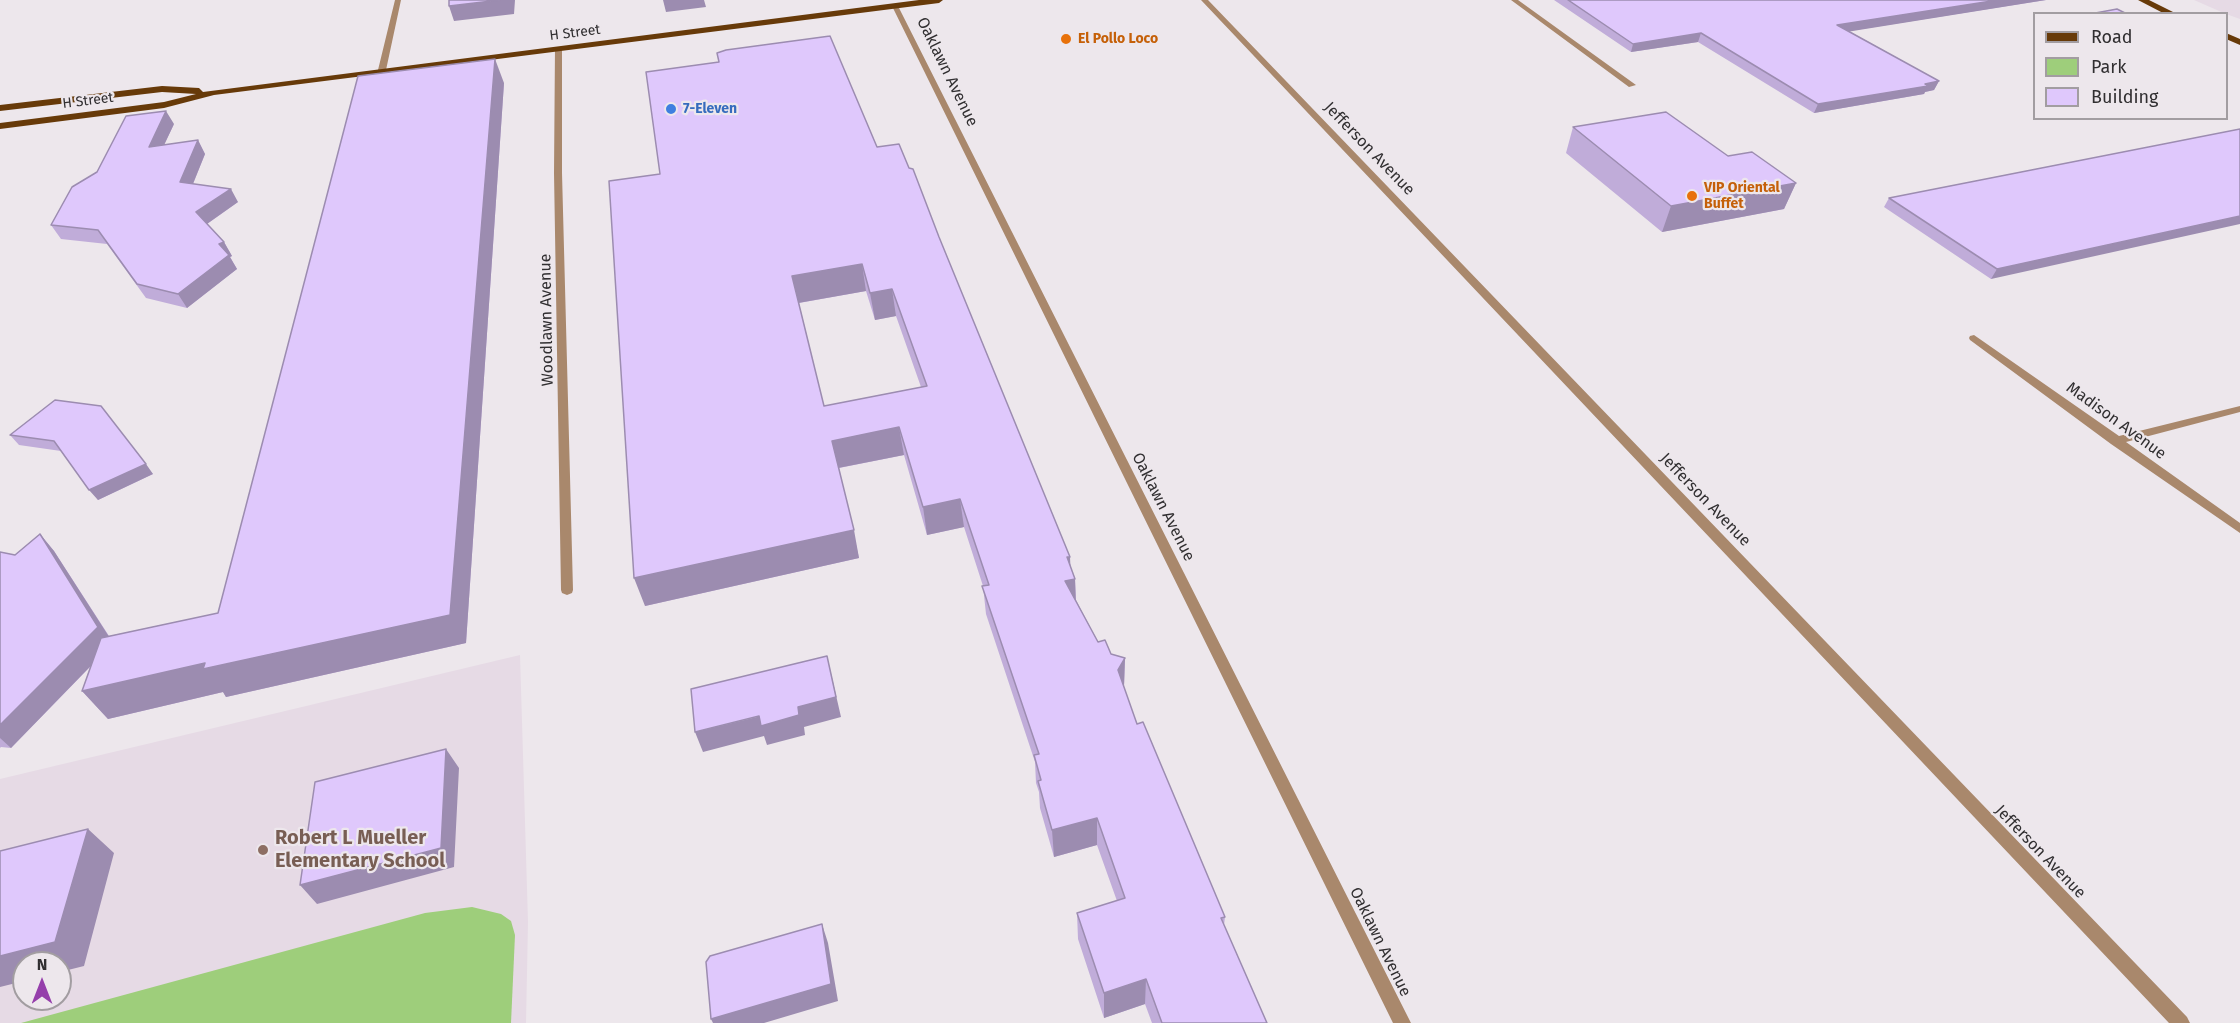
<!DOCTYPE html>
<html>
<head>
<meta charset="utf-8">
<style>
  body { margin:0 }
  #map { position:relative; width:2240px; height:1023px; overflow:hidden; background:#ede7ec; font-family:"Fira Sans",sans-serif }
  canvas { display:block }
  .legend { position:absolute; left:2033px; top:12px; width:195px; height:108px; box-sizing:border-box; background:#ede7ec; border:2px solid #a29da1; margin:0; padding:8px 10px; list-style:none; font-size:18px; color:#312f31 }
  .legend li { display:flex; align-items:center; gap:12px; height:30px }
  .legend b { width:30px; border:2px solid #a29da1 }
  .north { position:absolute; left:12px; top:951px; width:60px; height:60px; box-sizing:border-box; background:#ede7ec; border:2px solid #a29da1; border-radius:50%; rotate:0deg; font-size:16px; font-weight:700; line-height:24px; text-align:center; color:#312f31 }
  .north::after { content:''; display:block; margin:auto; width:21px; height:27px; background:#953eab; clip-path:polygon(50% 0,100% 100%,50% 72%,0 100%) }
</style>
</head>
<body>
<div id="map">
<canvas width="2240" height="1023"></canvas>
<ul class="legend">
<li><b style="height:8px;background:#673a09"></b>Road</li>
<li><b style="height:16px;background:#9ece7b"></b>Park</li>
<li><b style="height:16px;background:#dfc8fc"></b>Building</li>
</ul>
<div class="north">N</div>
</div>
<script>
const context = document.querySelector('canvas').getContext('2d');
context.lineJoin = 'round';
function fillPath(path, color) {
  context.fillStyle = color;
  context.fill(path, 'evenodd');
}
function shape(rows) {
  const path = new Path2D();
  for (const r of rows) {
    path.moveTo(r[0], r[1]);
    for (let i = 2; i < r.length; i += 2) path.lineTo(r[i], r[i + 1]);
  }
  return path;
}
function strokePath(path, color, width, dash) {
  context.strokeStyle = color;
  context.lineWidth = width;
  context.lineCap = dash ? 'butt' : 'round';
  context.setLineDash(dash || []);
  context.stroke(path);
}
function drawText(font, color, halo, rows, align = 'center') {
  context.font = font + ' "Fira Sans",sans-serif';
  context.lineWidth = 4.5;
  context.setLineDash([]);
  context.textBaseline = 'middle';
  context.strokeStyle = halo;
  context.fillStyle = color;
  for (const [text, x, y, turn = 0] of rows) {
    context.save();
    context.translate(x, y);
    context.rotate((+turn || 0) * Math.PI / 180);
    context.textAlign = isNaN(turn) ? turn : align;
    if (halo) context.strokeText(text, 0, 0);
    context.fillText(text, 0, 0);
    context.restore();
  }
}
fillPath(shape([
  [2194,0,2240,0,2240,19,2226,14],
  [520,655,528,922,526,1023,0,1023,0,779],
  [24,963,60,963,60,999,24,999]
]), '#e6dae5');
fillPath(shape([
  [472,907,501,914,511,921,515,935,511,1023,21,1023,425,913]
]), '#9ece7b');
fillPath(shape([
  [395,0,401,0,386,70,382,72,378,70,395,0],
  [1201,0,1208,0,2187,1017,2190,1023,2169,1023,1201,0],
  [1511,0,1518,0,1636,85,1629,87,1511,0],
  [895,4,898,6,1411,1023,1393,1023,892,6,895,4],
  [555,47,562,49,562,173,573,590,572,593,567,595,562,593,561,590,554,173,555,47],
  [1974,335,2119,436,2240,406,2240,412,2126,442,2240,523,2240,533,2111,444,1970,340,1969,338,1970,336,1974,335]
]), '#a9886c');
fillPath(shape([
  [919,0,943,0,939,3,214,95,164,108,0,129,0,123,164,102,196,94,162,92,0,111,0,105,162,86,199,88,203,92,919,0],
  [2138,0,2149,0,2177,14,2165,14,2138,0],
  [2226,33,2240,39,2240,45,2226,39,2226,33]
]), '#673a09');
fillPath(shape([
  [1554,0,2046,0,1849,31,1939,81,1934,90,1925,92,1924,94,1814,113,1698,42,1631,52],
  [504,83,466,643,226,697,223,692,108,719,82,691,90,667,11,748,1,747,0,748,0,552,15,555,40,534,54,551,109,636,218,613],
  [174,124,164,145,198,140,205,154,193,184,238,202,207,224,224,242,232,256,230,257,237,269,187,308,146,298,107,244,61,239,51,225],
  [1573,127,1728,156,1796,183,1784,209,1662,232,1566,153],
  [2240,129,1991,279,1884,207,1889,198],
  [877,147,939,237,1070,566,1075,579,1076,600,1098,642,1111,654,1125,658,1124,687,1137,724,1225,917,1224,925,1267,1023,1152,1023,1145,1004,1104,1018,1078,939,1077,913,1117,901,1097,845,1054,857,1040,808,1039,792,1036,783,1035,762,986,614,983,586,964,527,927,535,904,455,839,468,859,558,645,606],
  [866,291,875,320,896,316,921,387,824,406,799,303],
  [55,400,153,474,98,500,61,451,19,445,10,435]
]), '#c0acd9');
fillPath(shape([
  [500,0,515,0,514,14,454,21,449,6],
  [663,0,704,0,706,7,666,12],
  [1998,0,2046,0,1834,34,1837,25],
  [1701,33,1698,42,1631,52,1633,44],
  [495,59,504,83,466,643,226,697,223,692,108,719,82,691,205,663],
  [1939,81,1934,90,1925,92,1924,94,1814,113,1818,104],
  [166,111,174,124,157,160,149,147],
  [198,140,205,154,188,196,180,182],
  [1796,183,1784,209,1662,232,1671,206],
  [231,189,238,202,204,226,196,212],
  [2240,216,2240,224,1991,279,1997,269],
  [224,242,232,256,230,257,237,269,187,308,178,294,219,244],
  [862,264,866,291,798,303,792,276],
  [892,289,896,316,875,320,870,293],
  [899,427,904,455,838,468,832,441],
  [146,464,153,474,98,500,89,490],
  [960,499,964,527,927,535,923,507],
  [854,530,859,558,645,606,634,578],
  [40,534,54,551,113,643,11,748,0,738,0,725],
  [1067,557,1070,557,1071,580,1075,579,1076,607,1065,581],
  [827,656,841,717,804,727,805,735,767,745,764,736,703,752,695,732,798,707],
  [1125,658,1124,686,1118,698,1118,670],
  [446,749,459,768,454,867,317,904,300,885],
  [1097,818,1097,845,1054,857,1052,830],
  [88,829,114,853,84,966,60,972,60,963,24,963,24,981,0,987,0,956],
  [822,924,828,943,838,1001,764,1023,713,1023,711,1019],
  [1146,979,1145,1004,1104,1018,1104,993]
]), '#9c8cb0');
const building = shape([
  [449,0,500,0,449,6,449,0],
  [1568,0,1998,0,1837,25,1939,81,1925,84,1928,86,1818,104,1701,33,1633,44,1568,0],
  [2117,9,2127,14,2090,14,2117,9],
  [830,36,877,147,899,144,909,168,913,169,939,237,1070,557,1067,557,1075,579,1065,581,1098,642,1105,640,1111,654,1125,658,1118,670,1137,724,1143,722,1225,917,1221,918,1267,1023,1162,1023,1146,979,1104,993,1077,913,1125,898,1097,818,1052,830,1038,781,1041,780,1034,755,1039,754,982,586,989,585,960,499,923,507,899,427,832,441,854,530,634,578,609,181,660,174,646,72,719,62,717,53,726,50,830,36],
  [862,264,870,293,892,289,927,386,824,406,792,276,862,264],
  [495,59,450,615,203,669,205,663,82,691,101,638,218,613,358,76,495,59],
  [166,111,149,147,198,140,180,182,231,189,196,212,224,242,219,244,229,255,178,294,137,284,98,230,51,225,72,187,97,172,126,116,166,111],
  [1666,112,1728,156,1752,152,1796,183,1671,206,1573,127,1666,112],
  [2240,129,2240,216,1997,269,1889,198,2240,129],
  [55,400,101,406,146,464,89,490,54,441,10,435,55,400],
  [40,534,98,627,0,725,0,552,15,555,40,534],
  [827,656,836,697,798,707,799,715,761,726,759,716,695,732,691,689,827,656],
  [446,749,441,848,300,885,315,782,446,749],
  [88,829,55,942,0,956,0,851,88,829],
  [822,924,831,984,711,1019,706,962,710,956,822,924]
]);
fillPath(building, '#dfc8fc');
strokePath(building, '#9c8cb0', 1.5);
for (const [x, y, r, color] of [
  [1066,39,6,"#e8710a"],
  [671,109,6,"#3f7fe0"],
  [1692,196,6,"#e8710a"],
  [263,850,6,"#8d6e63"]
]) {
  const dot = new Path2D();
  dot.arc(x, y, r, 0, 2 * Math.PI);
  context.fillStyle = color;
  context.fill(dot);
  strokePath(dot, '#ede7ec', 2);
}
drawText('14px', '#312f31', '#ede7ec', [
  ["H Street",575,33,-7],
  ["H Street",88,101,-7]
]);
drawText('bold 14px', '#c56008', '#ede7ec', [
  ["El Pollo Loco",1078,39],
  ["VIP Oriental",1704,188],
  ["Buffet",1704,204]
], 'left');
drawText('bold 14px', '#366cbe', '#ede7ec', [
  ["7-Eleven",683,109]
], 'left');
drawText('16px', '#312f31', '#ede7ec', [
  ["Oaklawn Avenue",947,72,64],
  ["Jefferson Avenue",1369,149,46],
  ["Woodlawn Avenue",547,320,-91],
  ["Madison Avenue",2116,421,36],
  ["Jefferson Avenue",1705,500,46],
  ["Oaklawn Avenue",1163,507,63],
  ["Jefferson Avenue",2040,852,46],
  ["Oaklawn Avenue",1380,942,64]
]);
drawText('bold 20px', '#785e54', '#ede7ec', [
  ["Robert L Mueller",275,838],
  ["Elementary School",275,861]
], 'left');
</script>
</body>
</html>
